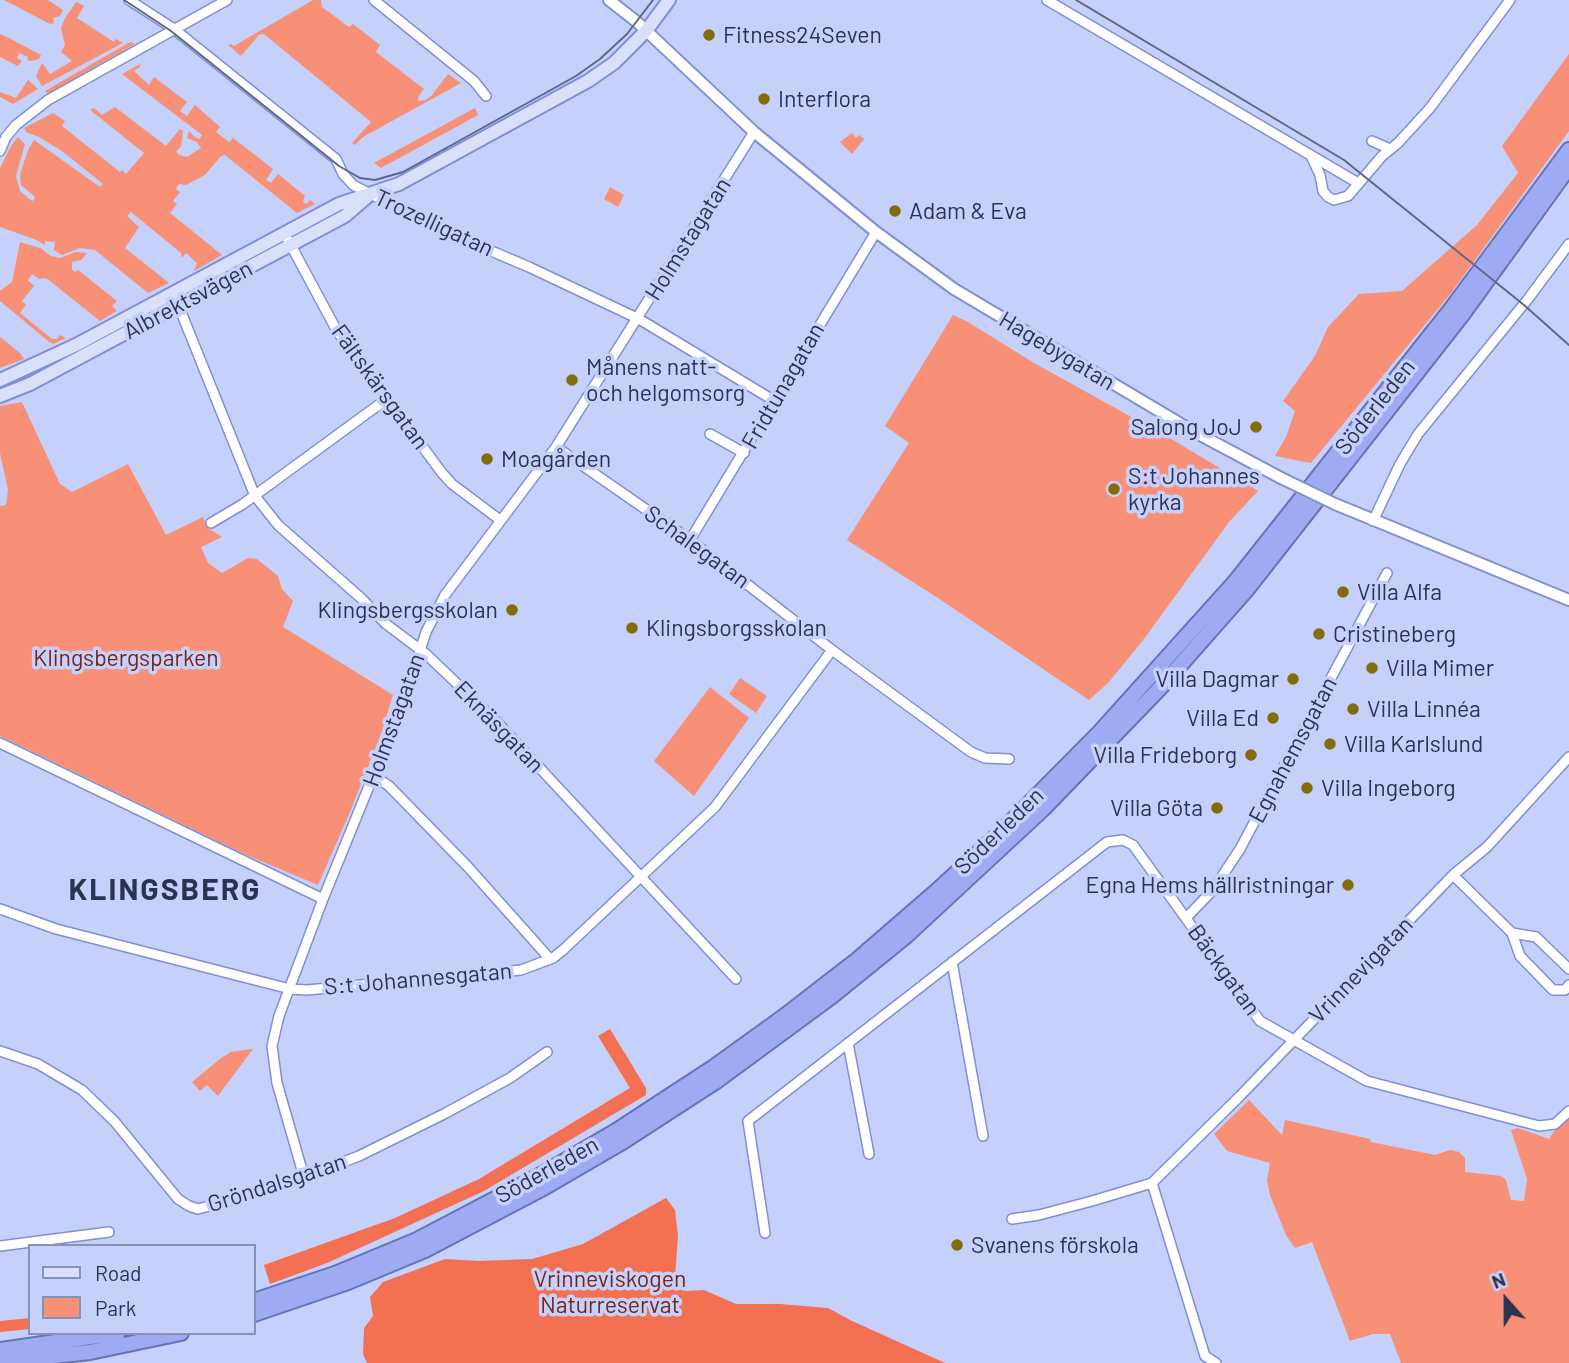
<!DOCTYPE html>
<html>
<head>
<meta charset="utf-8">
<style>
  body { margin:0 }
  #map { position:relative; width:1569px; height:1363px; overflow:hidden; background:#c5d0fb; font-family:Barlow,sans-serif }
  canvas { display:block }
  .legend { position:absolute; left:28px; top:1244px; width:228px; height:91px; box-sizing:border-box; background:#c5d0fb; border:2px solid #8891b6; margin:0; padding:9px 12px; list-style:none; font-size:21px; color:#2c324f }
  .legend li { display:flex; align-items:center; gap:14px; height:35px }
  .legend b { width:35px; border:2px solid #8891b6 }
  .north { position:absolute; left:1471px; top:1265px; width:70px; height:70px; -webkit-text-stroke:5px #c5d0fb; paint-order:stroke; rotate:339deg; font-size:19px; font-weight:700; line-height:28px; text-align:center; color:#2c324f }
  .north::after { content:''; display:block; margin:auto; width:24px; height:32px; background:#2c324f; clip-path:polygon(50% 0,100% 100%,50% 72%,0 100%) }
</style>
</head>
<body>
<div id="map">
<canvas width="1569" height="1363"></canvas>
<ul class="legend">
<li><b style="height:9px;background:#dae0fa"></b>Road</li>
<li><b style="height:19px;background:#f79077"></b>Park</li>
</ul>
<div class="north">N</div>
</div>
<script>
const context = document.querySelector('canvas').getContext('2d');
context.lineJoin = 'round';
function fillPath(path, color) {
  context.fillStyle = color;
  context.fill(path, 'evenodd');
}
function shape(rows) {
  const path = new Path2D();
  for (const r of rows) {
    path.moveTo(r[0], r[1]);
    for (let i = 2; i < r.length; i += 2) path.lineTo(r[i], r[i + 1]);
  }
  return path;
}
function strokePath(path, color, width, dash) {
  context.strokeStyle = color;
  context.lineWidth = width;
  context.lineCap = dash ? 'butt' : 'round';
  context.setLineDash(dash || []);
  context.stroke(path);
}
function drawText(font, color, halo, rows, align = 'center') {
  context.font = font + ' Barlow,sans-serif';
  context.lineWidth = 7;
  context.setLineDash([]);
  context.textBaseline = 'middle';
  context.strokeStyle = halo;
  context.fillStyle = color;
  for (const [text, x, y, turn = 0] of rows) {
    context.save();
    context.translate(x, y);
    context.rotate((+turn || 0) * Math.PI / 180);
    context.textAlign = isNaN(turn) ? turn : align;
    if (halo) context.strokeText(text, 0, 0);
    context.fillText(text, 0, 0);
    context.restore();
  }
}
fillPath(shape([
  [4,0,48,0,63,10,60,16,53,18,54,23,50,24],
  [313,0,321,0,322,7,349,27,353,24,380,45,376,52,424,89,418,97,418,101,426,100,432,95,448,74,461,83,363,137,355,145,352,143,371,122,264,34,259,35,241,56,228,45,231,44,234,46],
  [76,2,84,6,77,18,114,42,116,39,123,43,42,86,36,76,42,63,50,74,72,61,61,52,65,45,61,28,65,18],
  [0,34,9,38,41,55,39,59,31,61,27,60,28,57,19,53,17,58,22,61,18,66,0,57],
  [130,42,135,44,48,94,45,91],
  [1569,54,1569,131,1451,293,1311,463,1275,456,1286,437,1295,411,1283,401,1315,356,1328,327,1359,294,1402,291,1477,225,1518,173,1502,146],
  [140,64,140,67,134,71,149,85,154,77,187,102,180,111,187,116,195,105,220,127,216,132,229,142,233,138,273,169,266,180,271,183,278,174,305,196,303,202,307,204,310,200,315,204,297,213,225,155,221,156,205,175,186,185,179,184,176,189,180,192,173,201,177,204,170,213,222,255,194,271,197,263,186,253,182,258,181,253,131,212,127,216,139,227,125,248,169,283,148,293,95,250,80,248,62,255,54,250,55,242,45,241,45,245,34,239,0,227,0,168,11,146,18,137,25,144,16,176,20,191,28,198,33,201,35,197,21,185,20,174,28,150,34,140,100,187,103,184,62,151,39,137,26,132,24,128,53,113,65,121,62,126,120,172,122,170,126,174,144,153,90,110,94,108,102,115,115,107,166,146,180,129,183,131,181,146,176,152,179,155,187,157,201,148,197,142,187,138,189,131,196,138,200,139,202,135,122,74],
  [28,80,38,89,13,104,0,97,0,92,16,98],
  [475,108,478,115,381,168,374,163],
  [852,133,856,138,859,135,864,139,852,154,840,142],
  [610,187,624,195,618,207,604,199],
  [20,242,40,248,51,256,60,258,76,252,87,253,81,260,72,262,72,270,75,272,78,270,117,301,112,306,117,311,100,321,50,281,46,278,39,279,32,274,28,280,34,286,22,301,26,305,20,313,52,339,57,339,60,335,66,338,53,344,48,341,0,301,0,291,12,282],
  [953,315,968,322,1034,363,1173,440,1258,491,1229,522,1144,639,1109,682,1089,700,938,598,847,540,909,443,885,426],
  [0,337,20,353,24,359,0,368],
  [22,402,60,484,72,492,128,464,166,535,203,517,208,528,222,537,201,547,208,563,222,573,248,558,257,559,278,576,282,589,293,601,283,627,393,695,381,734,350,812,318,885,244,854,0,736,0,506,6,505,8,490,0,453,0,406],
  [740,678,767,696,756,713,729,694],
  [710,687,749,718,694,796,654,761],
  [253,1049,218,1096,207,1085,200,1091,192,1082,221,1058,231,1052],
  [1249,1100,1282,1135,1285,1120,1370,1139,1371,1142,1435,1155,1450,1150,1459,1152,1465,1158,1465,1172,1501,1176,1506,1180,1511,1200,1524,1201,1527,1179,1511,1130,1518,1128,1549,1139,1556,1128,1569,1114,1569,1363,1401,1363,1390,1334,1373,1334,1350,1341,1312,1242,1295,1248,1286,1235,1270,1195,1267,1180,1270,1163,1227,1151,1214,1134]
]), '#f79077');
fillPath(shape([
  [610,1029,646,1088,646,1095,484,1191,327,1263,270,1284,264,1265,395,1218,479,1179,630,1088,598,1036],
  [666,1198,675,1210,678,1236,675,1278,686,1291,704,1290,736,1304,780,1304,828,1308,850,1320,945,1363,367,1363,363,1354,364,1328,373,1316,370,1297,383,1282,445,1259,478,1261,532,1259,583,1244],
  [30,1318,30,1329,0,1332,0,1321]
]), '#f37052');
const minor = shape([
  [129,0,174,29,336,159,343,174,353,185,437,228,529,267,639,319,773,400],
  [374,0,474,81,486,96],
  [1047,0,1358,183],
  [1372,141,1390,149],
  [0,151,6,137,16,125,48,100,227,0],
  [1312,158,1320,175,1323,191,1328,197,1334,200,1348,196,1382,156,1398,143,1430,108,1510,0],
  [288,240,337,331,442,473,452,484,500,520],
  [173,292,255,496,278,525,362,599,386,624,426,654,497,722,736,979],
  [710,434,744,453],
  [556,447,690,540,832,650,971,752,985,758,1009,759],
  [1373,521,1400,464,1418,434,1528,299,1569,244],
  [211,523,243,504,388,398],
  [690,540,876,232],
  [0,743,323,899],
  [374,776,389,786,468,867,550,959],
  [1453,875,1512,933,1520,956,1553,990,1565,990,1569,985],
  [0,909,56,929,290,989,307,990,521,970,553,958,563,950,715,807,832,650],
  [1186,918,1213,890,1240,849,1387,573],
  [1512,933,1536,937,1569,969],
  [952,962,983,1136],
  [848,1043,869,1154],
  [0,1051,38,1064,82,1090,115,1122,178,1199,189,1206,198,1209,273,1189,359,1156,444,1114,510,1078,547,1052],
  [304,1177,277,1083,272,1046,279,1016,323,899,405,698,426,632,445,595,556,447,754,132],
  [1152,1183,1205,1356,1216,1363],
  [1012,1219,1039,1215,1092,1201,1152,1183,1240,1096,1453,875,1487,847,1569,757],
  [765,1233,748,1121,1107,842,1123,840,1133,845,1260,1021,1367,1081,1539,1126,1555,1124,1569,1111],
  [0,1246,109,1232]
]);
const tertiary = shape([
  [609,0,637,22,754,132,876,232,954,289,1191,430,1281,478],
  [1335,504,1569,600]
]);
const secondary = shape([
  [0,380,76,345,339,204,399,184,588,81,614,63,646,31,669,0],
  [0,396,30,384,345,216,368,196]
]);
const trunk = shape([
  [254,1301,335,1274,417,1240,539,1176,616,1131,714,1067,782,1018,857,960,939,889,998,835,1100,732,1235,582,1452,308,1569,150],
  [254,1314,348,1282,425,1250,545,1187,624,1141,715,1082,832,996,906,936,1044,808,1159,689,1248,588,1462,315,1569,167],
  [0,1350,118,1333],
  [0,1362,90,1352,181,1333]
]);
strokePath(minor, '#818fd3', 12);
strokePath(tertiary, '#818fd3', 14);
strokePath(secondary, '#818fd3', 16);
strokePath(trunk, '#6673b8', 18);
strokePath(minor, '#fff', 9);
strokePath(tertiary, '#fff', 10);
strokePath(secondary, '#dae0fa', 12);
strokePath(trunk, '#9eabf3', 14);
strokePath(shape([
  [124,0,171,31,339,166,360,178,375,180,403,172,576,76,600,59,627,34,653,0],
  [1076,0,1344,160,1524,305,1569,345]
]), '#5f6789', 2);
const tertiaryBridge = shape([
  [1281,478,1335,504]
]);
strokePath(tertiaryBridge, '#818fd3', 14, []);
strokePath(tertiaryBridge, '#fff', 10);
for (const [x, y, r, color] of [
  [709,35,7,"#826c07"],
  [764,99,7,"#826c07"],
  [895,211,7,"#826c07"],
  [572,380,7,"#826c07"],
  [1256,427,7,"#826c07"],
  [487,459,7,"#826c07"],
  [1114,489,7,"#826c07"],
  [1343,592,7,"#826c07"],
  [512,610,7,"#826c07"],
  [632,628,7,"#826c07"],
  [1319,634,7,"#826c07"],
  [1372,668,7,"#826c07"],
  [1293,679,7,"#826c07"],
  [1353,709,7,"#826c07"],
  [1273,718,7,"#826c07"],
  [1330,744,7,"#826c07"],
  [1251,755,7,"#826c07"],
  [1307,788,7,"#826c07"],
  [1217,808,7,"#826c07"],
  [1348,885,7,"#826c07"],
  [957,1245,7,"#826c07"]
]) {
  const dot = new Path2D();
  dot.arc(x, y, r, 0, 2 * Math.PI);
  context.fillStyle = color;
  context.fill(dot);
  strokePath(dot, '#c5d0fb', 2.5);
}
drawText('23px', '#2c324f', '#c5d0fb', [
  ["Fitness24Seven",723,35],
  ["Interflora",778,99],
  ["Adam & Eva",909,211],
  ["Månens natt-",586,367],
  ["och helgomsorg",586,393],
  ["Salong JoJ",1242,427,"right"],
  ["Moagården",501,459],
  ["S:t Johannes",1128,476],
  ["kyrka",1128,502],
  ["Villa Alfa",1357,592],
  ["Klingsbergsskolan",498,610,"right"],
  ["Klingsborgsskolan",646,628],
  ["Cristineberg",1333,634],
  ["Villa Mimer",1386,668],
  ["Villa Dagmar",1279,679,"right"],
  ["Villa Linnéa",1367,709],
  ["Villa Ed",1259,718,"right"],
  ["Villa Karlslund",1344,744],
  ["Villa Frideborg",1237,755,"right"],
  ["Villa Ingeborg",1321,788],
  ["Villa Göta",1203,808,"right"],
  ["Egna Hems hällristningar",1334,885,"right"],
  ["Svanens förskola",971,1245]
], 'left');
drawText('23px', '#2c324f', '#c5d0fb', [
  ["Trozelligatan",434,223,25],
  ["Holmstagatan",688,239,-58],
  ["Albrektsvägen",188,300,-28],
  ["Hagebygatan",1057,351,31],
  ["Fridtunagatan",783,386,-60],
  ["Fältskärsgatan",380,387,54],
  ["Söderleden",1375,407,-52],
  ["Schalegatan",697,547,36],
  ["Holmstagatan",394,720,-70],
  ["Eknäsgatan",499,727,46],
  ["Egnahemsgatan",1293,750,-62],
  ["Söderleden",999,831,-44],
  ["Bäckgatan",1224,970,54],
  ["Vrinnevigatan",1361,970,-46],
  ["S:t Johannesgatan",418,979,-5],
  ["Söderleden",547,1170,-29],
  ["Gröndalsgatan",277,1183,-18]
]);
drawText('23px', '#772411', '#c5d0fb', [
  ["Klingsbergsparken",126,658],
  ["Vrinneviskogen",610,1279],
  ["Naturreservat",610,1305]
]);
context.letterSpacing = '2px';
drawText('bold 30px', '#2c324f', '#c5d0fb', [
  ["KLINGSBERG",165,890]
]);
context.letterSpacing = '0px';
</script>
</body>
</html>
